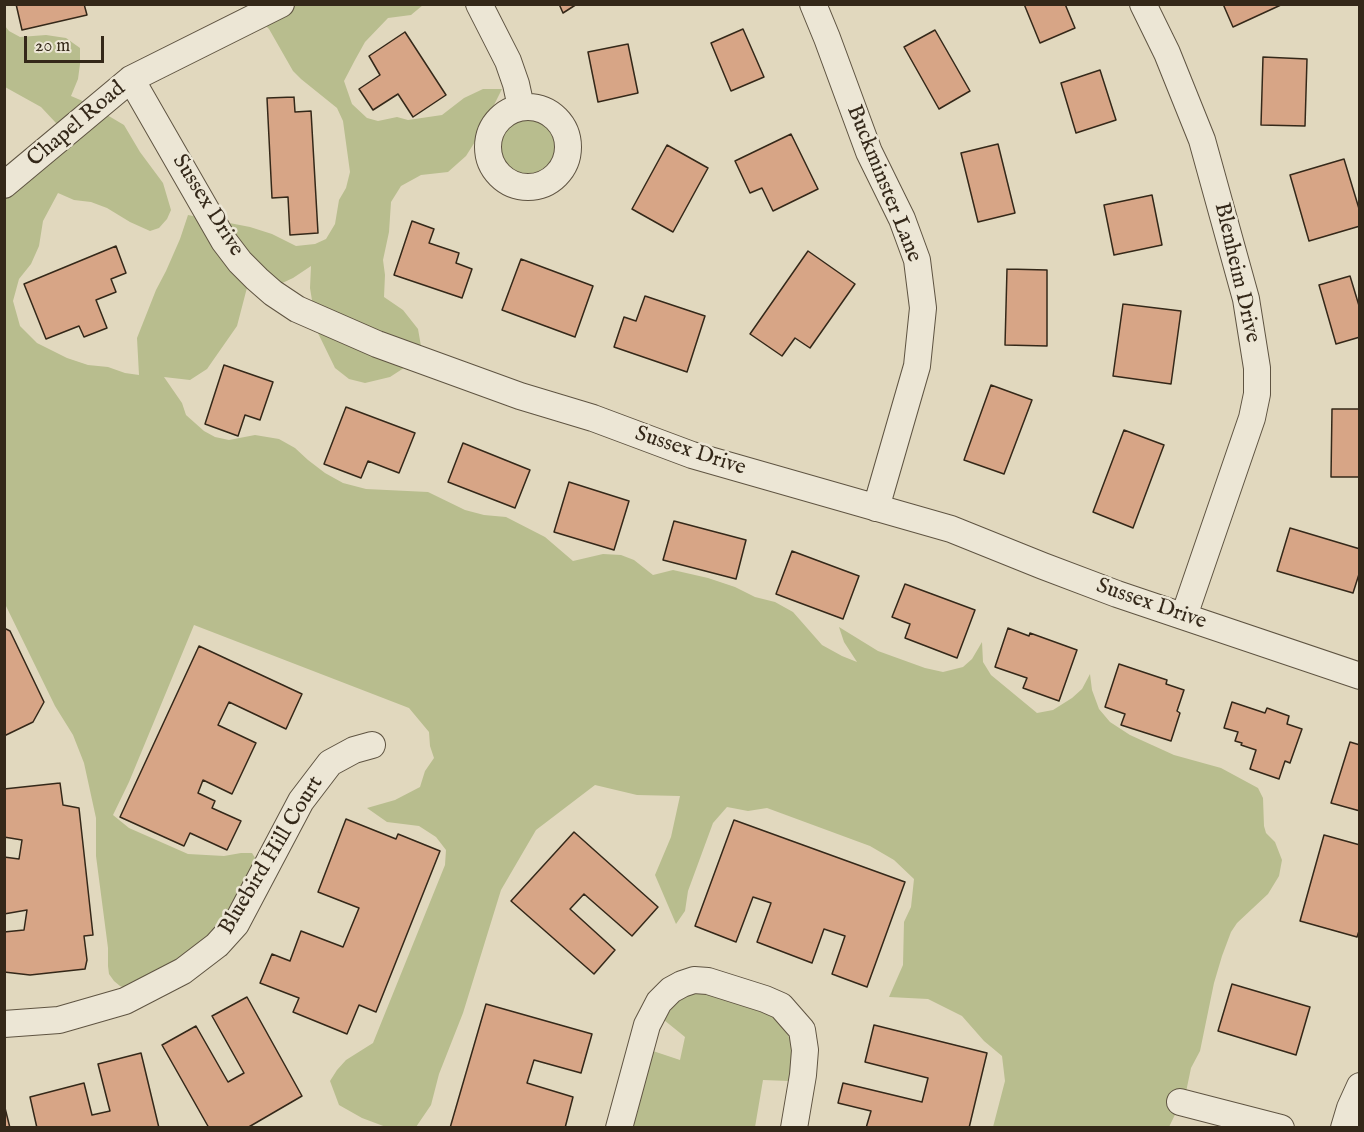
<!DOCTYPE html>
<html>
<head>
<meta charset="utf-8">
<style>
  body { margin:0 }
  #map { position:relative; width:1364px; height:1132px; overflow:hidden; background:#e1d8be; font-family:"IM FELL English",serif }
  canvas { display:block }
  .frame { position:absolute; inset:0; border:6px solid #342819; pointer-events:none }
  .scale { position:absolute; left:24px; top:36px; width:80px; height:27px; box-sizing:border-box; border:3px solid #342819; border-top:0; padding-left:8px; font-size:18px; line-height:21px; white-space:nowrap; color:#342819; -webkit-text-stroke:4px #ece6d5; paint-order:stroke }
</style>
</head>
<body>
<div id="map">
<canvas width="1364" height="1132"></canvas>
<div class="frame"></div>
<div class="scale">20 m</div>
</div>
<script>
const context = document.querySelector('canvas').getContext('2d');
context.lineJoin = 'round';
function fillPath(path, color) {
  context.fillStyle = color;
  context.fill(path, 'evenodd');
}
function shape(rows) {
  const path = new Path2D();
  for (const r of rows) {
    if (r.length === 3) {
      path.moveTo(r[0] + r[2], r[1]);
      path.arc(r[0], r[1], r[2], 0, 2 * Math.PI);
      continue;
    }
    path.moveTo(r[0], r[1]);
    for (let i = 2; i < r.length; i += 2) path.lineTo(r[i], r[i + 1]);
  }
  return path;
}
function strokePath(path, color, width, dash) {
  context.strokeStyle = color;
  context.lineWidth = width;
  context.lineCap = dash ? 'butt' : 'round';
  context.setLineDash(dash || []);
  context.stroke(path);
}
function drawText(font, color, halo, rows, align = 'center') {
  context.font = font + ' "IM FELL English",serif';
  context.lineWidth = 5;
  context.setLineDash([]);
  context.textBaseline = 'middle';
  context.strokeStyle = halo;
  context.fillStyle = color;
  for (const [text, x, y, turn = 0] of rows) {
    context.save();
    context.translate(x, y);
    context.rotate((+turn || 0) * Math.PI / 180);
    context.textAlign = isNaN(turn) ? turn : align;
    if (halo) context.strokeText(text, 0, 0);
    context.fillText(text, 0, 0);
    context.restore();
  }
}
fillPath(shape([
  [245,5,423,5,411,15,388,18,365,42,355,60,344,81,352,104,367,118,378,121,397,117,408,120,442,115,464,98,483,89,502,89,478,137,466,156,448,172,421,175,401,186,391,202,389,232,383,260,385,275,384,297,403,310,418,329,421,346,410,364,390,377,365,383,349,379,335,368,317,331,310,288,311,266,293,278,278,285,249,280,237,326,207,369,190,380,164,377,182,403,186,415,204,431,215,437,229,440,255,435,279,439,295,448,308,460,325,473,343,483,366,489,428,492,465,510,484,515,506,517,545,537,573,561,603,554,621,555,634,560,653,575,673,570,708,578,735,587,755,597,775,602,793,612,822,645,842,656,857,662,844,642,839,627,878,651,925,668,943,672,963,667,972,659,982,642,983,662,991,675,1037,713,1053,710,1072,698,1082,689,1090,674,1092,690,1099,709,1110,722,1130,735,1174,755,1221,768,1258,788,1263,798,1264,826,1266,833,1275,842,1282,860,1279,876,1268,894,1237,923,1231,932,1222,956,1214,983,1200,1051,1191,1068,1186,1092,1169,1127,993,1127,1005,1081,1002,1056,984,1041,962,1016,928,999,889,997,903,965,904,922,911,907,914,879,894,860,870,846,767,808,748,811,727,807,713,823,688,891,685,911,676,924,655,875,671,837,680,796,637,795,595,785,536,830,501,890,463,1013,439,1074,431,1105,416,1127,386,1127,362,1118,339,1105,330,1081,337,1070,346,1060,373,1043,445,865,446,850,436,837,419,826,387,822,367,808,395,800,420,787,425,771,434,758,430,746,429,732,409,708,194,625,129,782,113,815,129,828,188,854,224,856,241,853,252,853,257,861,236,924,128,989,120,986,114,981,109,974,108,966,108,948,96,856,96,818,84,763,73,735,55,706,5,604,5,187,12,185,36,175,49,164,57,150,56,123,41,107,5,87,5,26,9,31,20,37,46,35,66,38,80,48,80,64,78,79,71,96,85,102,124,125,140,152,163,183,171,210,167,219,159,228,150,231,130,222,107,208,91,202,74,200,58,193,43,221,39,246,31,264,19,279,13,301,20,326,37,343,67,358,88,365,108,367,125,373,139,375,137,338,156,290,166,271,180,239,188,215,250,227,272,234,296,246,315,244,326,239,335,224,339,200,346,188,350,172,343,121,337,108,301,79,293,71,269,29],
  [528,147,40],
  [696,992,714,994,769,1013,783,1026,791,1041,793,1057,789,1081,763,1080,755,1127,632,1128,653,1051,680,1060,685,1037,664,1020,674,1005,686,996]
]), '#b8bd8e');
const building = shape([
  [16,4,84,4,87,15,22,30,16,4],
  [559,4,577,4,563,13,559,4],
  [1024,4,1065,4,1075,28,1040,43,1024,4],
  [1223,4,1283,4,1233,27,1223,4],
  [743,29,764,77,731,91,711,43,743,29],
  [935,30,970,91,939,109,904,47,935,30],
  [405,32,446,95,413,117,398,94,373,110,359,89,380,75,369,56,405,32],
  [628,44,638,93,598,102,588,52,628,44],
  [1263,57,1307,59,1305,126,1261,125,1263,57],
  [1100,70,1116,120,1076,133,1061,83,1100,70],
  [294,97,295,112,311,111,318,233,290,235,288,197,272,198,267,98,294,97],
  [791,134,818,189,773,211,762,188,750,193,735,161,791,134],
  [998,144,1015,213,978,222,961,153,998,144],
  [667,145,708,168,673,232,632,209,667,145],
  [1344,159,1360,212,1360,226,1309,241,1290,175,1344,159],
  [1152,195,1162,245,1114,255,1104,205,1152,195],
  [412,221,434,229,429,243,459,253,456,263,472,269,462,298,394,275,412,221],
  [116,246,126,273,111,279,116,292,96,300,107,328,84,337,79,326,46,339,24,284,116,246],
  [808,251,855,284,810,348,795,338,782,356,750,334,808,251],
  [521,259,593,286,575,337,502,310,521,259],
  [1007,269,1047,270,1047,346,1005,345,1007,269],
  [1350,276,1360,309,1360,337,1336,344,1319,285,1350,276],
  [645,296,705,316,687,372,614,347,624,317,636,321,645,296],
  [1123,304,1181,311,1171,384,1113,376,1123,304],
  [224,365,273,382,260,420,245,415,238,436,205,424,224,365],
  [991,385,1032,400,1004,474,964,460,991,385],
  [346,407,415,433,399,473,368,461,361,478,324,464,346,407],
  [1332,409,1360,409,1360,477,1331,477,1332,409],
  [1124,430,1164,445,1133,528,1093,512,1124,430],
  [463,443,530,470,515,508,448,482,463,443],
  [569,482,629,501,614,550,554,532,569,482],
  [674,521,746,540,736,579,663,560,674,521],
  [1290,528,1360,549,1360,571,1353,593,1277,571,1290,528],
  [792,551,859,576,843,619,776,594,792,551],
  [905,584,975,610,957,658,905,638,910,624,892,617,905,584],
  [4,628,10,631,44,702,33,722,4,736,4,628],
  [1008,628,1029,636,1030,633,1077,650,1059,701,1023,688,1027,678,995,667,1008,628],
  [199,646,302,694,286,729,229,702,218,725,256,743,232,794,203,780,198,793,215,801,212,808,241,821,227,850,190,833,184,846,120,817,199,646],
  [1119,664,1167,680,1166,684,1184,690,1177,711,1180,713,1171,741,1121,725,1125,714,1105,707,1119,664],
  [1232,702,1265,713,1267,708,1289,716,1287,724,1302,729,1290,763,1285,761,1279,779,1250,769,1256,750,1241,745,1242,743,1235,741,1238,732,1224,728,1232,702],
  [1350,742,1360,745,1360,811,1331,803,1350,742],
  [60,783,63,805,79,808,93,935,84,936,87,960,85,969,30,975,4,972,4,932,24,930,27,910,4,914,4,857,19,859,22,840,4,837,4,789,60,783],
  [346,819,396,839,398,834,440,851,376,1012,359,1005,347,1034,293,1012,299,998,260,983,272,954,290,961,301,931,343,947,359,908,318,892,346,819],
  [734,820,905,882,867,987,832,974,845,936,824,929,812,963,757,942,771,903,753,897,736,942,695,926,734,820],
  [574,832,658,907,632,936,584,894,570,909,615,950,594,974,511,901,574,832],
  [1324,835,1360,845,1360,928,1357,937,1300,921,1324,835],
  [1232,984,1310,1007,1296,1055,1218,1031,1232,984],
  [247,997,302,1096,247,1128,209,1128,162,1045,196,1026,228,1082,244,1073,212,1016,247,997],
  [486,1004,592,1034,581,1073,534,1060,527,1083,573,1097,565,1128,450,1128,486,1004],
  [874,1025,987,1053,969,1128,866,1128,871,1111,838,1103,843,1083,922,1102,928,1078,865,1062,874,1025],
  [141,1053,159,1128,37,1128,30,1097,84,1083,92,1115,110,1111,98,1064,141,1053],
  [4,1104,10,1128,4,1128,4,1104]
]);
fillPath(building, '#d7a586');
strokePath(building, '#342819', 1.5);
const minor = shape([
  [479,4,508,61,516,84,521,107],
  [813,4,827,38,869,152,902,219,917,260,923,308,917,366,876,508],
  [1143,4,1167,53,1202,140,1246,299,1257,368,1257,394,1252,418,1184,616],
  [131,79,224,241,240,262,257,279,273,293,297,309,377,344,520,396,593,418,692,455,951,529,1043,566,1117,594,1360,676],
  [528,147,40],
  [4,185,131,79,281,4],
  [4,1024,59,1020,125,1001,183,971,217,945,236,924,301,801,330,763,354,750,372,745],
  [1180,1102,1281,1128],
  [619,1128,647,1025,659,1002,671,990,682,984,694,980,708,981,765,999,781,1006,802,1030,805,1050,803,1075,794,1128],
  [1344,1128,1350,1108,1360,1086]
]);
strokePath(minor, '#5f5442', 28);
strokePath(minor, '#ece6d5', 26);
drawText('22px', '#342819', '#ece6d5', [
  ["Chapel Road",77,125,-40],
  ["Buckminster Lane",883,184,68],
  ["Sussex Drive",207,206,58],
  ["Blenheim Drive",1236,273,77],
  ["Sussex Drive",690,452,18],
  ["Sussex Drive",1151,605,19],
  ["Bluebird Hill Court",272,856,-59]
]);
</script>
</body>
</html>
